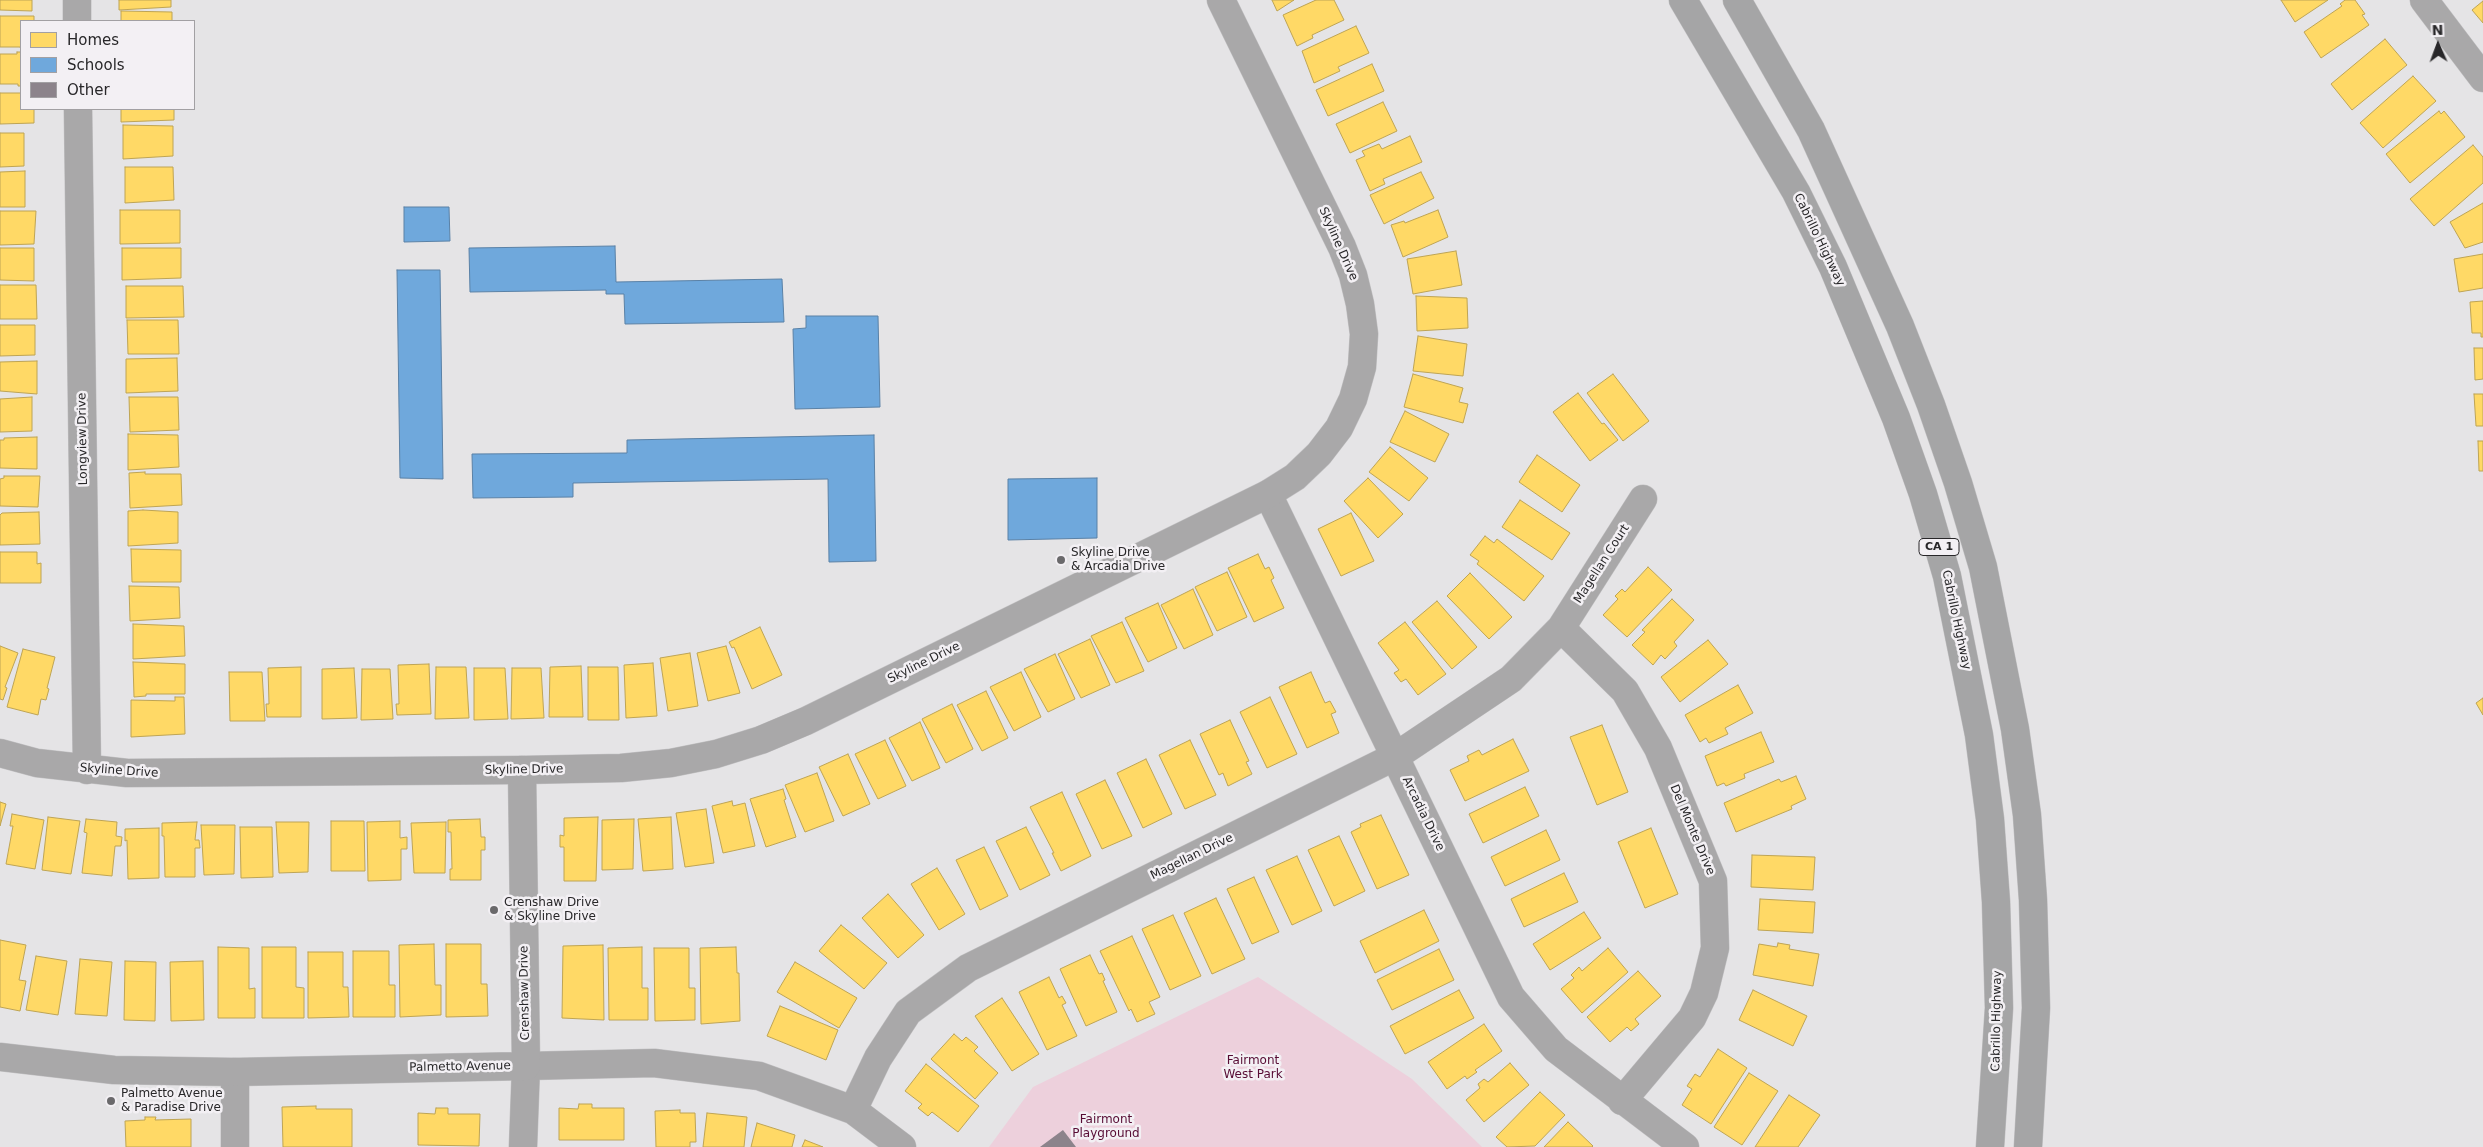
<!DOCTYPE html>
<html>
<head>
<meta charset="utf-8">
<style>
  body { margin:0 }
  #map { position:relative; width:2483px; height:1147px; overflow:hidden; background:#e5e4e6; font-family:"DejaVu Sans",sans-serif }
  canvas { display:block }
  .legend { position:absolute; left:20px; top:20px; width:175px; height:90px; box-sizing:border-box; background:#f3f0f4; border:1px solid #a2a0a3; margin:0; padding:6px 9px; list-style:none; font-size:15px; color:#282729 }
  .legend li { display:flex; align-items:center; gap:10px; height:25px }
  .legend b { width:25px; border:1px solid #a2a0a3 }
  .north { position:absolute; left:2413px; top:20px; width:50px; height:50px; -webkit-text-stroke:4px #f3f0f4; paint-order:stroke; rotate:358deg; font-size:14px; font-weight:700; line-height:20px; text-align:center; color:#282729 }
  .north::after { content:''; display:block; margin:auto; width:18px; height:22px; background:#282729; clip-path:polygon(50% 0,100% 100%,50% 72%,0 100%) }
</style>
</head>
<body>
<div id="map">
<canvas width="2483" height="1147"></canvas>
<ul class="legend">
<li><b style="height:14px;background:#ffd966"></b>Homes</li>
<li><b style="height:14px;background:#6fa8dc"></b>Schools</li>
<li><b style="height:14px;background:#8c838b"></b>Other</li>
</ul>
<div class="north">N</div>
</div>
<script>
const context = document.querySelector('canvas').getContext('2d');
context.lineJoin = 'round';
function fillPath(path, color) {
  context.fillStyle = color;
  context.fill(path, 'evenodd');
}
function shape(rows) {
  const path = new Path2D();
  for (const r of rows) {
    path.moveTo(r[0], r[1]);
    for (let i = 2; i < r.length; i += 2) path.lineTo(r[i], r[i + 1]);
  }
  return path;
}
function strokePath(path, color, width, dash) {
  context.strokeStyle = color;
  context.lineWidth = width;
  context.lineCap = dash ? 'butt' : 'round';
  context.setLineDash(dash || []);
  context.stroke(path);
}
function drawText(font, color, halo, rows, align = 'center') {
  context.font = font + ' "DejaVu Sans",sans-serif';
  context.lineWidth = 5;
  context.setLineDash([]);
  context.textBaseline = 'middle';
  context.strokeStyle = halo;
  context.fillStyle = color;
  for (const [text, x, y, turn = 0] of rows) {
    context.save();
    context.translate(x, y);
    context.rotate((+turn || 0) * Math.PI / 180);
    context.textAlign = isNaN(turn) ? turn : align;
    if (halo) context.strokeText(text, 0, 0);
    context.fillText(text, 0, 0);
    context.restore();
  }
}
fillPath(shape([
  [1258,977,1412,1079,1482,1147,989,1147,1033,1087]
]), '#edd0dc');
const homes = shape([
  [0,0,32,0,32,11,0,10,0,0],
  [119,0,171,0,171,7,119,10,119,0],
  [1272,0,1294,0,1277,11,1272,0],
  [1316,0,1334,0,1344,20,1312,35,1313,38,1297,46,1283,15,1316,0],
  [2281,0,2328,0,2295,22,2281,0],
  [2345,0,2355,0,2365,14,2362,15,2369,25,2321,58,2304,32,2342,6,2340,4,2345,0],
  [2483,1,2483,23,2472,10,2483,1],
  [121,11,172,12,172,21,121,21,121,11],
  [0,16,34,16,34,21,21,21,21,49,20,47,0,47,0,16],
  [1356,26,1369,53,1338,67,1340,71,1314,83,1302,51,1356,26],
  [2385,39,2407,65,2352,110,2331,84,2385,39],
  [17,52,21,52,21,86,18,86,18,84,0,84,0,54,17,54,17,52],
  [1372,64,1384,91,1328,116,1316,90,1372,64],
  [2413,76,2436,101,2383,148,2360,123,2413,76],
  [0,93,21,93,21,109,34,109,34,123,0,124,0,93],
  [1383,102,1397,131,1350,153,1336,124,1383,102],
  [121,109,174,109,174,120,121,122,121,109],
  [2439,111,2441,114,2444,111,2465,137,2410,183,2386,154,2439,111],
  [123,125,173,126,173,156,123,159,123,125],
  [0,133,24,133,24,166,0,167,0,133],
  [1410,136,1422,162,1383,179,1385,184,1370,191,1356,160,1365,156,1362,151,1379,144,1382,149,1410,136],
  [2473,145,2483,157,2483,183,2434,226,2410,199,2473,145],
  [125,167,173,167,174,200,125,203,125,167],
  [25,171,25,207,0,207,0,172,25,171],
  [1421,172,1434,198,1384,224,1370,195,1421,172],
  [2483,203,2483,242,2465,248,2450,222,2483,203],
  [120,210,180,210,180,243,120,244,120,210],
  [1438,210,1448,237,1403,257,1391,225,1404,221,1405,223,1438,210],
  [0,211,36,211,34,244,0,245,0,211],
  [0,248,34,248,34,281,0,280,0,248],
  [122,248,181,248,181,278,122,280,122,248],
  [1456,251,1462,285,1413,294,1407,259,1456,251],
  [2483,254,2483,288,2459,292,2454,259,2483,254],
  [0,285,36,285,37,319,0,319,0,285],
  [126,286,183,286,184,317,126,318,126,286],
  [1416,296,1467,298,1468,328,1417,331,1416,296],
  [2483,301,2483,337,2481,337,2481,333,2472,333,2470,302,2483,301],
  [127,320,178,320,179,354,128,354,127,320],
  [0,325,35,325,35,355,0,356,0,325],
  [1418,336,1467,344,1463,376,1413,371,1418,336],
  [2474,348,2483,348,2483,379,2475,380,2474,348],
  [177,358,178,391,126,393,126,359,177,358],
  [37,361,37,394,0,391,0,362,37,361],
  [1413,374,1463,388,1459,402,1468,404,1463,423,1404,407,1413,374],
  [1613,374,1649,421,1623,441,1587,393,1613,374],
  [1578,393,1602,424,1604,423,1618,440,1590,461,1553,412,1578,393],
  [2474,394,2483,394,2483,426,2476,426,2474,394],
  [32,397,32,431,0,432,0,399,32,397],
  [129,397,178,397,179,430,130,432,129,397],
  [1405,411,1449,434,1435,462,1390,442,1405,411],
  [128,434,178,435,179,467,128,470,128,434],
  [37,437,37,469,0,468,0,440,4,440,4,438,37,437],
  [2478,441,2483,441,2483,471,2479,471,2478,441],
  [1390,447,1428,478,1409,501,1369,472,1390,447],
  [1537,455,1580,485,1562,512,1519,482,1537,455],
  [145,472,145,474,181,474,182,505,130,508,129,473,145,472],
  [4,476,40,476,38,507,0,506,0,479,4,478,4,476],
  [1368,478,1403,514,1378,538,1344,501,1368,478],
  [1520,500,1570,533,1552,560,1502,527,1520,500],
  [143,510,178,512,178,543,128,546,128,511,143,510],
  [39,512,40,544,0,545,0,515,2,513,39,512],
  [1351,513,1374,561,1341,576,1318,529,1351,513],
  [1485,536,1494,543,1497,539,1544,576,1524,601,1477,564,1479,561,1470,555,1485,536],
  [131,549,181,550,181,582,132,582,131,549],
  [0,552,37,552,37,564,41,563,41,583,0,583,0,552],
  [1258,554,1265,569,1269,567,1274,578,1271,580,1284,608,1254,622,1228,568,1258,554],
  [1648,567,1672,590,1627,637,1603,615,1618,599,1615,596,1622,589,1625,592,1648,567],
  [1227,572,1247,617,1217,631,1195,587,1227,572],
  [1470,573,1512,617,1489,639,1447,596,1470,573],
  [129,586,179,587,180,618,130,621,129,586],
  [1193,589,1213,635,1184,649,1161,605,1193,589],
  [1672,599,1694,620,1674,642,1677,646,1665,659,1661,655,1653,665,1632,645,1645,632,1642,630,1672,599],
  [1437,601,1477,647,1452,669,1412,622,1437,601],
  [1158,603,1177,648,1148,662,1125,618,1158,603],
  [1122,622,1144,671,1116,683,1091,636,1122,622],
  [1405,622,1446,674,1418,695,1406,679,1401,682,1394,673,1399,670,1378,643,1405,622],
  [133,624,184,626,185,656,133,659,133,624],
  [760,627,782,675,752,689,734,647,732,648,729,642,760,627],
  [1090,639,1110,685,1081,698,1058,654,1090,639],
  [1708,640,1728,664,1680,702,1661,677,1708,640],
  [0,646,18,653,5,687,7,688,3,700,0,699,0,646],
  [726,646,740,693,708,701,697,653,726,646],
  [23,649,55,657,47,688,49,689,46,700,41,699,38,715,7,707,23,649],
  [690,653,698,706,668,711,660,658,690,653],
  [1055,654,1075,699,1048,712,1024,669,1055,654],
  [133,662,185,664,185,694,146,694,146,696,134,697,133,662],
  [653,663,657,716,626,718,624,665,653,663],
  [429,664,431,714,397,715,396,704,399,704,398,665,429,664],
  [581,666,583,717,549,717,550,667,581,666],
  [301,667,301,717,267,717,266,704,269,704,268,668,301,667],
  [436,667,466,667,469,718,435,719,436,667],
  [588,667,618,667,619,720,588,720,588,667],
  [354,668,357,718,322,719,322,669,354,668],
  [474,668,505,668,508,719,474,720,474,668],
  [512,668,541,668,544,718,511,719,512,668],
  [362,669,390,669,393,719,361,720,362,669],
  [229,672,262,672,265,721,230,721,229,672],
  [1021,672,1041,717,1014,731,990,687,1021,672],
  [1311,672,1325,703,1330,701,1336,712,1331,714,1339,733,1307,748,1279,687,1311,672],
  [1738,685,1753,713,1725,728,1728,734,1709,743,1706,738,1700,742,1685,715,1738,685],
  [986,691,1008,738,982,751,957,705,986,691],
  [175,697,184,697,185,734,131,737,131,700,175,701,175,697],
  [1270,697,1297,754,1267,768,1240,712,1270,697],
  [2483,698,2483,715,2476,703,2483,698],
  [952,704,973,749,946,763,922,719,952,704],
  [1230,720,1249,761,1246,762,1252,774,1228,786,1223,773,1219,775,1200,734,1230,720],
  [920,722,940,768,912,781,889,738,920,722],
  [1602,725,1628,792,1597,805,1570,737,1602,725],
  [1761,732,1774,762,1744,774,1745,778,1726,786,1724,783,1717,786,1705,756,1761,732],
  [1513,739,1529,771,1465,801,1450,770,1469,761,1467,756,1479,750,1482,755,1513,739],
  [885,740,906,786,878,799,855,754,885,740],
  [1190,740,1216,795,1185,809,1159,755,1190,740],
  [848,754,870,804,843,816,819,767,848,754],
  [1146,759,1172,814,1143,828,1117,773,1146,759],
  [817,773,834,821,805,832,785,785,817,773],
  [1796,776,1806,799,1791,806,1792,809,1736,832,1724,803,1779,779,1781,782,1796,776],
  [1105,780,1132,836,1102,849,1076,794,1105,780],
  [1525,787,1539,816,1483,843,1469,814,1525,787],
  [783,789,786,799,784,800,796,837,766,847,750,799,783,789],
  [1062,792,1091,856,1061,871,1052,853,1054,853,1030,807,1062,792],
  [732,801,733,806,745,803,755,846,723,853,712,806,732,801],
  [0,802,6,804,0,826,0,802],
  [706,809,714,863,685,867,676,813,706,809],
  [12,814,44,820,35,869,6,864,13,826,10,826,12,814],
  [1381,815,1409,875,1377,889,1351,832,1361,827,1360,824,1381,815],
  [48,817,80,821,71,874,42,870,48,817],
  [598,817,596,881,564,881,564,847,560,847,560,835,564,836,564,818,598,817],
  [671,817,673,869,643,871,638,819,671,817],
  [86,819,117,822,116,836,122,837,121,846,115,846,112,876,82,873,87,833,84,832,86,819],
  [480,819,481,837,485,837,485,850,481,850,481,880,450,880,450,869,452,869,451,832,448,832,448,820,480,819],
  [634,819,633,869,602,870,602,820,634,819],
  [331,821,364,821,365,871,331,871,331,821],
  [400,821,400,838,407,837,407,849,401,849,401,880,368,881,367,822,400,821],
  [197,822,195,840,199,840,200,848,195,848,195,877,165,877,164,836,162,836,162,823,197,822],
  [276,822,309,822,308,872,279,873,276,822],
  [446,822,445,873,414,873,411,823,446,822],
  [201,825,235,825,234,874,204,875,201,825],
  [240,827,272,827,273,877,241,878,240,827],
  [1026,827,1050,875,1020,890,996,841,1026,827],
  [159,828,159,878,128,879,127,840,125,841,125,829,159,828],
  [1651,828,1678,894,1645,908,1618,842,1651,828],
  [1546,830,1560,860,1505,886,1491,857,1546,830],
  [1339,836,1365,891,1334,906,1308,850,1339,836],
  [984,847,1008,896,980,910,956,860,984,847],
  [1752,855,1815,857,1813,890,1751,887,1752,855],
  [1297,856,1322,911,1292,925,1266,870,1297,856],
  [937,868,965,914,939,930,911,884,937,868],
  [1564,873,1578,902,1524,927,1511,899,1564,873],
  [1254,877,1279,932,1252,944,1227,889,1254,877],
  [888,894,924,935,898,958,862,918,888,894],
  [1216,898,1245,959,1212,974,1184,913,1216,898],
  [1760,899,1815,902,1813,933,1758,930,1760,899],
  [1424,910,1439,941,1375,973,1360,941,1424,910],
  [1584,912,1601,938,1550,970,1533,944,1584,912],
  [1173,915,1201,976,1170,990,1142,929,1173,915],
  [841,925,887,963,864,989,819,951,841,925],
  [1132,936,1160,997,1149,1002,1155,1014,1137,1022,1131,1009,1129,1011,1100,951,1132,936],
  [0,940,26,945,19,980,26,981,20,1011,0,1007,0,940],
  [1778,943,1790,945,1789,949,1819,954,1813,986,1753,975,1759,944,1777,947,1778,943],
  [434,944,435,985,441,985,441,1015,400,1017,399,945,434,944],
  [446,944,481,944,481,984,487,984,488,1016,446,1017,446,944],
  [603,945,604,1020,562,1018,563,946,603,945],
  [218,947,249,948,249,989,255,988,255,1018,218,1018,218,947],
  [262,947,296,947,296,987,304,988,304,1018,262,1018,262,947],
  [642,947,642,988,648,988,648,1020,609,1020,608,948,642,947],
  [736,947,737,973,739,973,740,1021,701,1024,700,948,736,947],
  [654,948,689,948,689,988,695,988,695,1020,655,1021,654,948],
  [1608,948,1628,972,1582,1013,1561,989,1574,978,1571,975,1579,967,1582,971,1608,948],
  [1439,949,1454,980,1392,1010,1377,980,1439,949],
  [353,951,389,951,389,985,395,985,395,1017,353,1017,353,951],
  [308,952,343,952,343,987,348,987,349,1017,308,1018,308,952],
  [1090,955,1099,974,1102,973,1105,980,1103,981,1117,1012,1086,1026,1060,969,1090,955],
  [36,956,67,961,58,1015,26,1010,36,956],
  [80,959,112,962,107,1016,75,1014,80,959],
  [125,961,156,962,155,1021,124,1020,125,961],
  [203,961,204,1020,171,1021,170,962,203,961],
  [795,962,857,998,839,1028,777,992,795,962],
  [1638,971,1661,996,1635,1019,1639,1024,1631,1031,1627,1027,1610,1042,1587,1017,1638,971],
  [1049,977,1059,998,1062,996,1066,1003,1062,1005,1077,1036,1047,1050,1019,992,1049,977],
  [1459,990,1474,1018,1405,1054,1390,1026,1459,990],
  [1753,990,1807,1016,1793,1046,1739,1020,1753,990],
  [1002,998,1039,1054,1012,1071,975,1016,1002,998],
  [780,1006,838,1030,826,1060,767,1036,780,1006],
  [1484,1024,1502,1051,1475,1070,1477,1072,1467,1079,1465,1076,1447,1089,1428,1062,1484,1024],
  [954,1034,962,1041,966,1037,978,1047,974,1051,998,1073,975,1099,931,1059,954,1034],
  [1718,1049,1747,1068,1711,1124,1682,1105,1692,1089,1687,1086,1695,1074,1700,1077,1718,1049],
  [1510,1063,1529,1085,1484,1122,1466,1100,1480,1088,1478,1084,1484,1079,1488,1082,1510,1063],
  [926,1064,979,1106,958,1132,932,1112,928,1116,918,1108,922,1104,905,1091,926,1064],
  [1749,1073,1778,1091,1742,1145,1714,1127,1749,1073],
  [1540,1092,1565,1115,1535,1146,1507,1147,1496,1137,1540,1092],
  [1789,1095,1820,1115,1798,1147,1755,1147,1789,1095],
  [579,1104,592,1104,592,1108,624,1108,624,1140,559,1140,559,1108,578,1109,579,1104],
  [316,1106,316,1109,352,1109,352,1147,283,1147,282,1107,316,1106],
  [436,1108,448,1108,448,1114,480,1114,479,1146,418,1145,418,1113,435,1114,436,1108],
  [680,1110,680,1113,695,1113,696,1142,690,1142,690,1147,656,1147,655,1111,680,1110],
  [707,1113,747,1117,744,1147,703,1147,707,1113],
  [145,1117,156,1117,155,1120,191,1119,191,1147,126,1147,125,1121,145,1120,145,1117],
  [1568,1122,1593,1146,1592,1147,1544,1147,1568,1122],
  [757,1123,795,1135,792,1147,751,1147,757,1123],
  [805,1140,823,1147,802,1147,805,1140]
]);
fillPath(homes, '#ffd966');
strokePath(homes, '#bea454', 1);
const schools = shape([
  [404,207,449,207,450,241,404,242,404,207],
  [615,246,616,282,782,279,784,322,625,324,624,294,606,294,606,290,470,292,469,248,615,246],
  [397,270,440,270,443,479,400,478,397,270],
  [806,316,878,316,880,407,795,409,793,329,806,328,806,316],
  [874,435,876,561,829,562,828,479,573,483,573,497,473,498,472,454,627,453,627,440,874,435],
  [1097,478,1097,538,1008,540,1008,479,1097,478]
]);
fillPath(schools, '#6fa8dc');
strokePath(schools, '#5a81a6', 1);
fillPath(shape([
  [1063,1130,1076,1147,1040,1147]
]), '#8c838b');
const minor = shape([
  [77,0,77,21],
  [2424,0,2483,78],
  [78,109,87,770],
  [1268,494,1511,997,1556,1049,1685,1147],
  [1561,628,1625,691,1658,748,1713,881,1715,948,1704,993,1692,1018,1622,1101],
  [0,753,37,763,127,773,522,770],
  [853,1110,878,1058,908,1012,968,968,1396,756,1511,679,1561,628,1643,499],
  [235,1147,235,1072],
  [523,1147,526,1066,654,1063,759,1076,853,1110,902,1147]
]);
const tertiary = shape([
  [0,1057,114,1070,235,1072,526,1066,522,770,621,768,671,763,716,754,761,740,806,721,1268,494,1295,477,1319,454,1339,428,1353,399,1362,367,1364,334,1360,304,1353,275,1342,247,1221,0]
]);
const motorway = shape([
  [1683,0,1796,192,1833,267,1896,418,1923,494,1947,576,1979,735,1990,819,1996,902,1999,1008,1990,1147],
  [1737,0,1811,130,1900,326,1931,405,1958,483,1983,567,2015,729,2027,815,2033,900,2036,1008,2028,1147]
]);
strokePath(minor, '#c3c2c4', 29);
strokePath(tertiary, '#c3c2c4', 29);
strokePath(motorway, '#c3c2c4', 29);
strokePath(minor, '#a9a8a9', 28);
strokePath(tertiary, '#a9a8a9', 28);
strokePath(motorway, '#a5a5a6', 28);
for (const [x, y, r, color] of [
  [1061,560,5,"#6a696b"],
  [494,910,5,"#6a696b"],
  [111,1101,5,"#6a696b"]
]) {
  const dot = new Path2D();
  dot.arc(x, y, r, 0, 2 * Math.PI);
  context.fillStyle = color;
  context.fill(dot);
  strokePath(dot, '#f3f0f4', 2);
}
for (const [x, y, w] of [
  [1939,547,40]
]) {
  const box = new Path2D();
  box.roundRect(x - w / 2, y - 8.5, w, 17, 4);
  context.fillStyle = '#f3f0f4';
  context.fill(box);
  strokePath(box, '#282729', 1);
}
drawText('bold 11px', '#282729', null, [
  ["CA 1",1939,547]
]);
drawText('12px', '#282729', '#f3f0f4', [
  ["Cabrillo Highway",1819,240,64],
  ["Skyline Drive",1338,244,66],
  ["Longview Drive",83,439,-91],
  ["Magellan Court",1602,564,-57],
  ["Cabrillo Highway",1956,620,78],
  ["Skyline Drive",924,663,-26],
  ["Skyline Drive",524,770,-1],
  ["Skyline Drive",119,771,4],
  ["Arcadia Drive",1423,814,64],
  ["Del Monte Drive",1692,830,67],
  ["Magellan Drive",1192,857,-26],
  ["Crenshaw Drive",525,993,-91],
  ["Cabrillo Highway",1997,1021,-89],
  ["Palmetto Avenue",460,1067,-1]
]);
drawText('12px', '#282729', '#f3f0f4', [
  ["Skyline Drive",1071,553],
  ["& Arcadia Drive",1071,567],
  ["Crenshaw Drive",504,903],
  ["& Skyline Drive",504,917],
  ["Palmetto Avenue",121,1094],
  ["& Paradise Drive",121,1108]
], 'left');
drawText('12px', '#570c34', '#f3f0f4', [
  ["Fairmont",1253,1061],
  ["West Park",1253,1075],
  ["Fairmont",1106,1120],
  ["Playground",1106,1134]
]);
</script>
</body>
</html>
